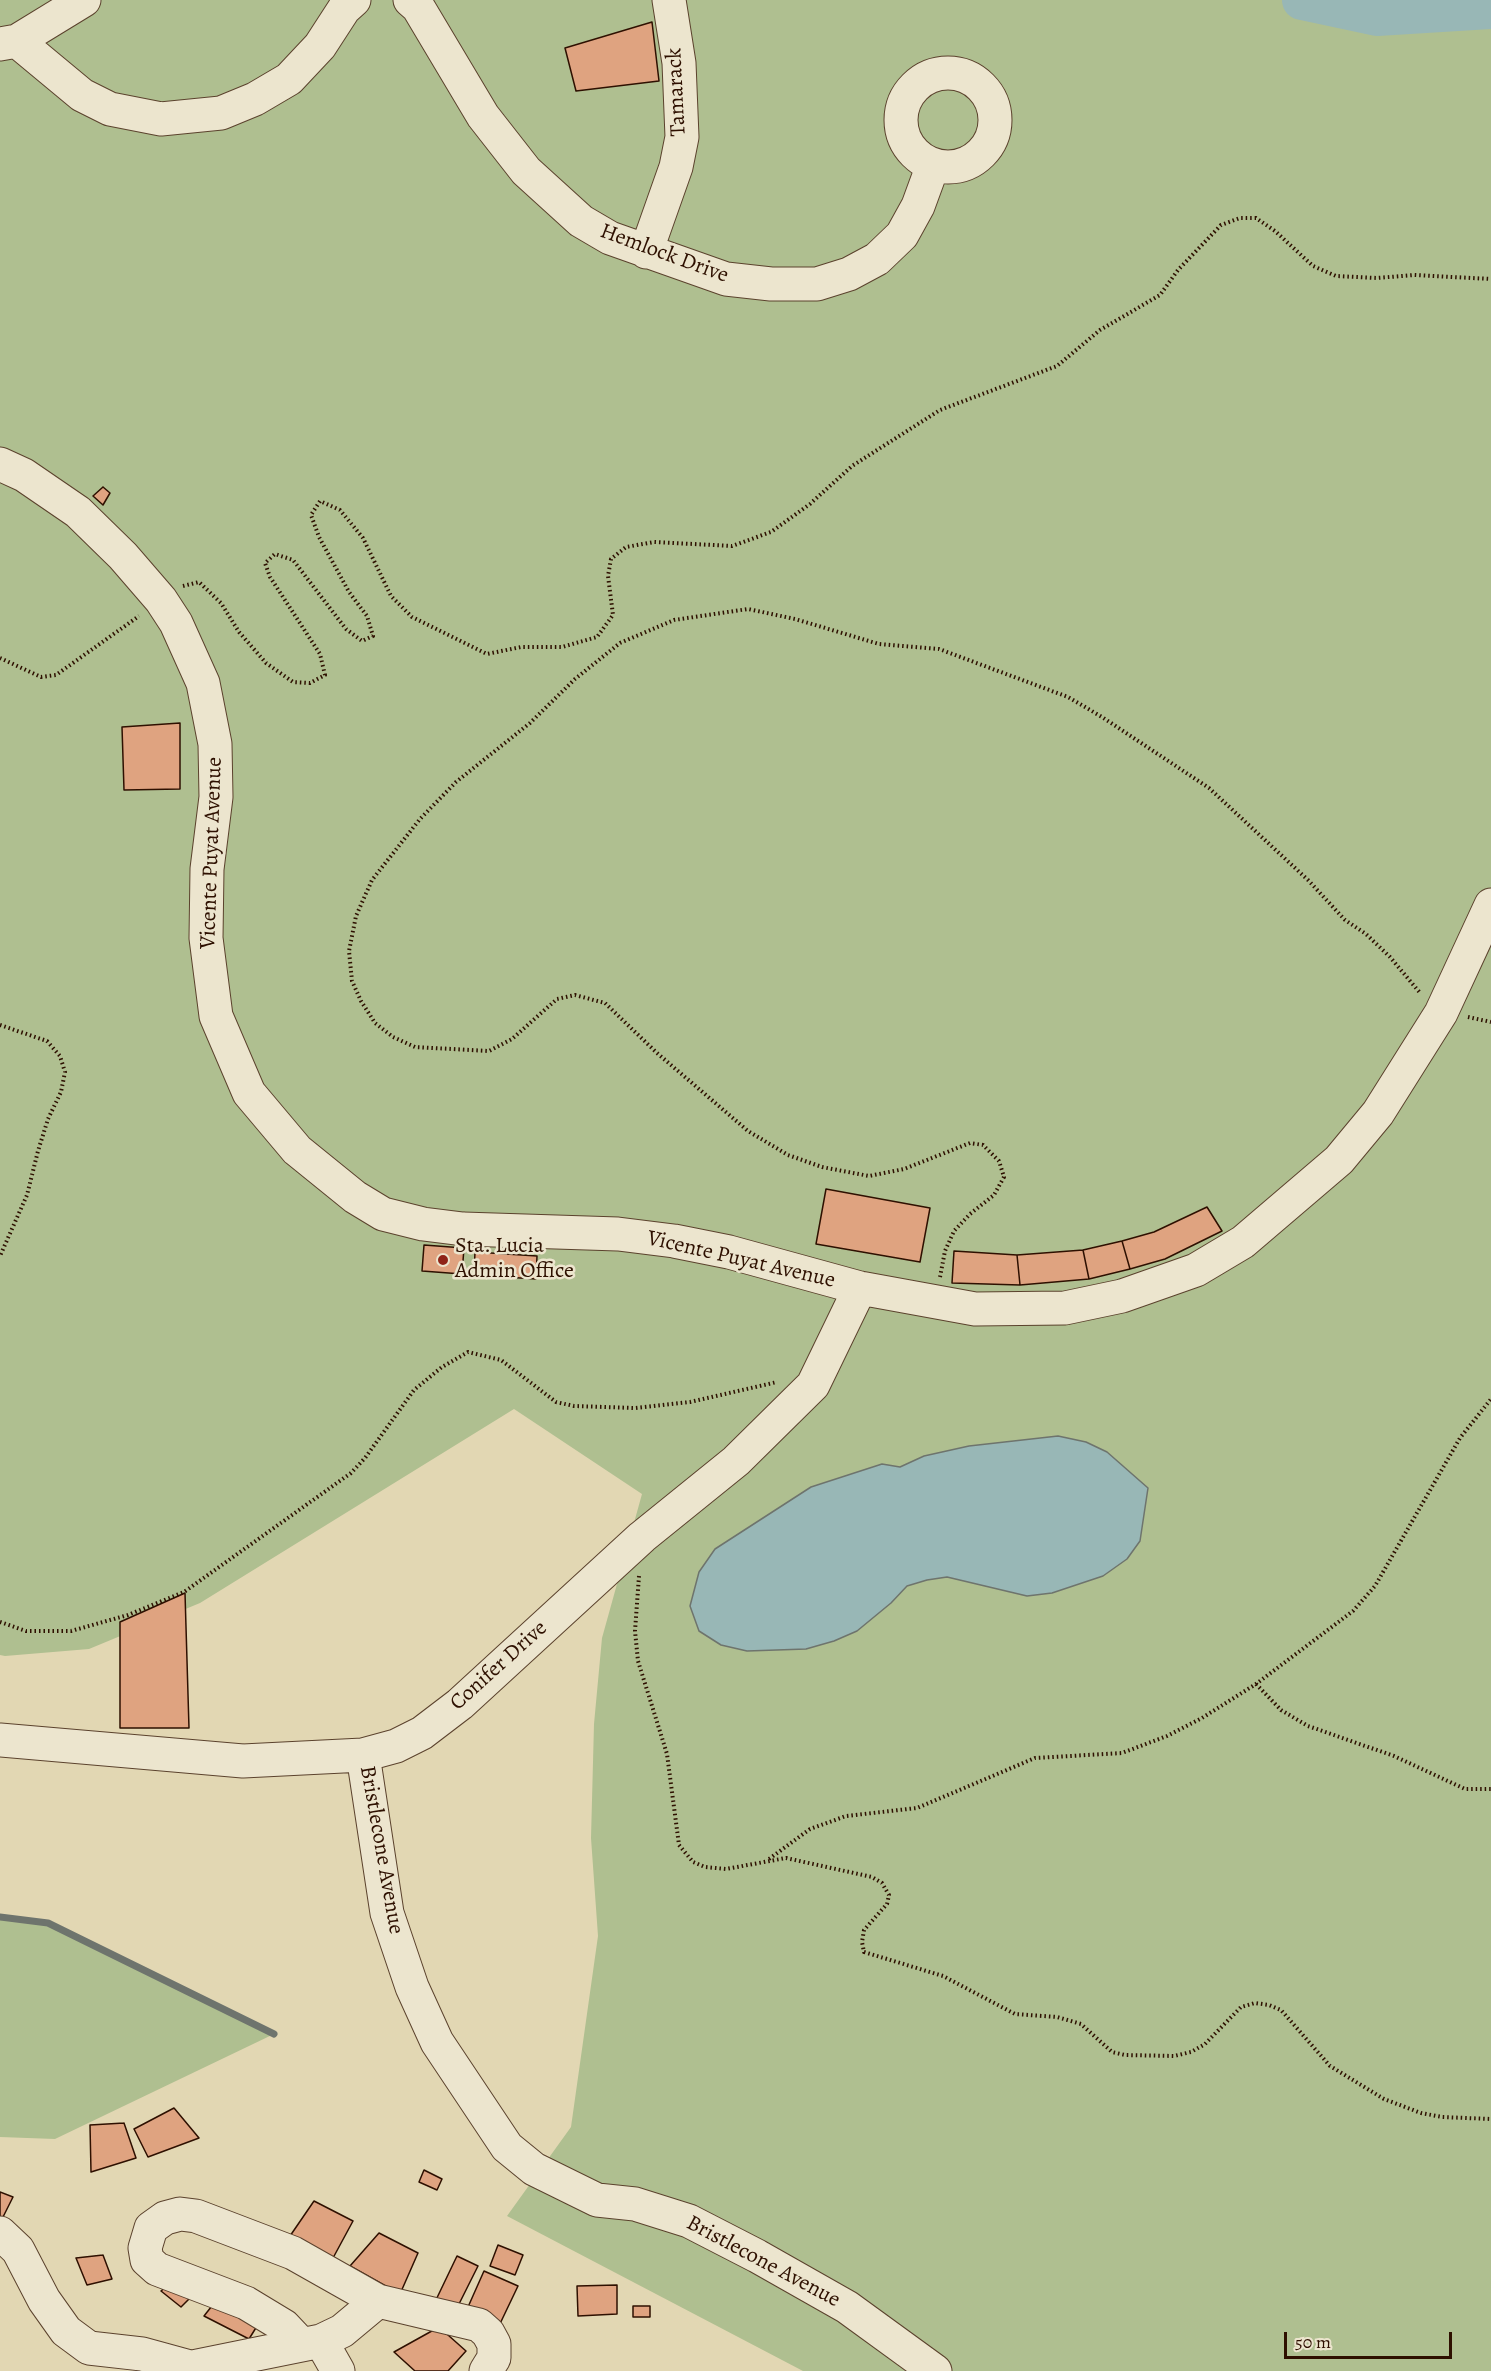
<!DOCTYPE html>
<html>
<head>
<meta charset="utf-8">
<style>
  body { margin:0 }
  #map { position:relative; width:1491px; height:2371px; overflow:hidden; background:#e2d7b3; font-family:Alegreya,serif }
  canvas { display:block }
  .scale { position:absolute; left:1284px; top:2332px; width:168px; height:27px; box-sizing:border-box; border:3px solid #2e1000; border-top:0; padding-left:8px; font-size:18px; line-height:21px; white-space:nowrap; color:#2e1000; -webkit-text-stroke:4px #ece5ce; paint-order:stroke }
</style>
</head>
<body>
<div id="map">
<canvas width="1491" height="2371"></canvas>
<div class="scale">50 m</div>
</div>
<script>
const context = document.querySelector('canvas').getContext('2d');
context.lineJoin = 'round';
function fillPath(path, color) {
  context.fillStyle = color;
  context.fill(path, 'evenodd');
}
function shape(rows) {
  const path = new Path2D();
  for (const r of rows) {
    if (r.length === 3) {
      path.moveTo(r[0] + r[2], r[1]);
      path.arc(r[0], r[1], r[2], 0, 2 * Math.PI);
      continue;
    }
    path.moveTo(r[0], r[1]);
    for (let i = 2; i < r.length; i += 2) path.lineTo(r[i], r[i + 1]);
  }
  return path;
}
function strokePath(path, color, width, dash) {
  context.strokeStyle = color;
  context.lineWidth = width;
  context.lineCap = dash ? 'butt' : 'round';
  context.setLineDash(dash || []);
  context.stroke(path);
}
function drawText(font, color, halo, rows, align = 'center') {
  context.font = font + ' Alegreya,serif';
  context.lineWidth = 5;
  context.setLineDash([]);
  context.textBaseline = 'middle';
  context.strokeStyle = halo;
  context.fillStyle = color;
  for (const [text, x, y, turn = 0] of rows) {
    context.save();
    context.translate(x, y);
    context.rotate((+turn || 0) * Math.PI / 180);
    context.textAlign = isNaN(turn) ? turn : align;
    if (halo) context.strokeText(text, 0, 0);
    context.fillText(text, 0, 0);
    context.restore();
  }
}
fillPath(shape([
  [0,0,1302,0,1377,16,1491,9,1491,2371,803,2371,507,2216,571,2127,598,1936,591,1838,594,1724,602,1638,642,1494,514,1409,200,1603,89,1649,5,1656,0,1655],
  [0,1917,48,1923,274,2034,55,2139,0,2137]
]), '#afbf90');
const water = shape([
  [1058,1436,1086,1442,1107,1452,1148,1488,1140,1541,1127,1559,1103,1576,1052,1593,1027,1596,947,1577,927,1580,907,1586,891,1603,857,1631,834,1641,806,1649,747,1651,721,1645,699,1631,690,1606,699,1572,715,1549,811,1487,882,1464,900,1467,924,1456,969,1446,1058,1436]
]);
fillPath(water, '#98b7b6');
strokePath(water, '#6e746d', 1.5);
strokePath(shape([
  [0,1917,48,1923,274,2034]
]), '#6e746d', 7);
strokePath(shape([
  [1302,0,1377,16,1491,9]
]), '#98b7b6', 40);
const building = shape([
  [652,22,659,81,576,91,565,48,652,22],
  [103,487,110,493,103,505,93,496,103,487],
  [180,723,180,789,124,790,122,727,180,723],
  [826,1189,930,1208,920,1262,816,1244,826,1189],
  [1207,1207,1222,1231,1165,1259,1130,1269,1122,1241,1154,1232,1207,1207],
  [1122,1241,1130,1269,1089,1279,1083,1250,1122,1241],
  [424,1245,464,1248,462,1274,422,1271,424,1245],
  [1083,1250,1089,1279,1020,1285,1017,1255,1083,1250],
  [954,1251,1017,1255,1020,1285,952,1283,954,1251],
  [475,1252,537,1256,536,1279,474,1275,475,1252],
  [185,1593,189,1728,120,1728,120,1622,185,1593],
  [174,2108,199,2138,148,2157,134,2129,174,2108],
  [124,2123,136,2158,91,2172,90,2125,124,2123],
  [424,2170,442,2179,437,2190,419,2182,424,2170],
  [0,2192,13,2197,1,2221,0,2221,0,2192],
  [314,2201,353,2221,333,2258,290,2236,314,2201],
  [379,2233,418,2253,400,2294,350,2266,379,2233],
  [498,2245,523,2255,515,2275,490,2266,498,2245],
  [103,2255,112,2279,87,2285,76,2258,103,2255],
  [457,2256,478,2266,454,2314,434,2304,457,2256],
  [484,2271,518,2286,497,2330,464,2316,484,2271],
  [173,2281,192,2296,181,2307,161,2291,173,2281],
  [617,2285,617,2314,578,2316,577,2286,617,2285],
  [219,2297,262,2318,249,2339,204,2316,219,2297],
  [633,2306,650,2306,650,2317,633,2317,633,2306],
  [439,2327,466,2351,448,2371,415,2371,394,2352,439,2327]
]);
fillPath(building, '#dfa380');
strokePath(building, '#2e1000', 1.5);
const minor = shape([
  [410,0,418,7,483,116,526,171,581,221,610,238,726,279,771,284,817,284,849,274,877,259,902,235,918,206,933,165],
  [17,41,84,0],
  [0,44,17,41,82,95,110,109,161,119,221,113,255,99,289,79,320,46,344,9,354,0],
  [948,120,47],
  [646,252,676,167,682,137,679,63,669,0],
  [0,464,24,475,78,512,123,556,161,600,176,623,203,683,215,744,216,797,207,869,206,938,216,1016,249,1093,297,1150,355,1197,383,1214,423,1224,463,1229,618,1234,674,1241,729,1252,860,1288,975,1309,1065,1308,1122,1296,1196,1270,1243,1242,1339,1160,1378,1113,1441,1013,1491,905],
  [0,1740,243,1761,363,1755,396,1746,422,1733,460,1704,642,1537,736,1461,813,1385,860,1288],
  [363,1755,387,1913,412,1987,437,2042,507,2147,534,2169,597,2200,635,2204,689,2221,757,2256,847,2307,935,2371],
  [0,2233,18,2250,44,2300,66,2331,89,2348,142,2354,204,2371],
  [321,2341,338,2371],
  [301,2344,284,2326,246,2303,157,2269,147,2260,145,2248,151,2228,165,2218,180,2214,196,2216,293,2253,378,2301],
  [193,2367,321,2341,342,2331,378,2301,479,2325,488,2333,494,2344,494,2358,486,2371]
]);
strokePath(minor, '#5b422d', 35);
strokePath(shape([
  [183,586,199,582,221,603,239,632,266,663,293,682,310,683,325,675,320,654,270,577,265,563,275,554,293,560,346,629,362,641,373,636,367,616,349,592,319,537,311,515,320,501,340,510,363,538,391,596,412,617,487,654,521,647,562,647,597,637,613,615,608,576,611,559,626,547,654,542,732,546,771,532,810,504,852,466,940,410,1057,366,1100,330,1160,295,1178,270,1221,225,1240,218,1256,218,1275,231,1313,266,1336,276,1377,278,1414,275,1491,279],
  [0,658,41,677,56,675,139,616],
  [1468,1017,1491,1022],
  [0,1025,47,1041,60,1056,65,1072,61,1092,48,1119,38,1151,27,1195,0,1256],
  [940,1277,945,1251,954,1231,970,1214,994,1195,1004,1177,999,1161,983,1145,970,1143,904,1169,869,1176,822,1167,788,1155,748,1131,657,1053,605,1003,575,995,557,999,512,1039,489,1051,415,1047,393,1037,375,1023,361,1001,352,981,349,951,356,916,372,880,420,819,456,782,530,723,575,679,620,643,674,620,748,609,795,619,879,644,939,649,1068,697,1102,717,1209,788,1308,880,1345,920,1366,934,1390,957,1421,994],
  [639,1576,635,1631,638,1661,667,1754,679,1845,693,1862,705,1867,726,1869,786,1858,872,1877,882,1883,889,1895,887,1904,864,1930,862,1942,864,1952,943,1976,1015,2014,1057,2017,1081,2024,1112,2052,1125,2055,1174,2056,1191,2052,1205,2044,1241,2007,1255,2003,1269,2005,1281,2010,1330,2066,1384,2099,1421,2113,1442,2117,1491,2119],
  [0,1622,26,1631,71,1631,128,1615,184,1592,351,1473,365,1458,414,1390,442,1367,468,1352,501,1360,556,1402,574,1406,635,1408,690,1402,777,1382],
  [1256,1684,1281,1710,1308,1726,1394,1756,1465,1789,1491,1789],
  [769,1859,810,1829,846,1816,917,1808,1035,1758,1122,1753,1167,1736,1202,1718,1256,1684,1353,1611,1375,1586,1460,1438,1491,1399]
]), '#2e1000', 4, [1.5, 3]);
strokePath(minor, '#ece5ce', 33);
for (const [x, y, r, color] of [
  [443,1260,6,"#8f2418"]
]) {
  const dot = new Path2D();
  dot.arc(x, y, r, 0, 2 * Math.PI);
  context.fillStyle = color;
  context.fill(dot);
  strokePath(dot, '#ece5ce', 2);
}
drawText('22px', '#2e1000', '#ece5ce', [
  ["Tamarack",677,92,-93],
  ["Hemlock Drive",664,254,20],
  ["Vicente Puyat Avenue",212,853,-88],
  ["Vicente Puyat Avenue",741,1260,13],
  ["Conifer Drive",499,1666,-42],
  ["Bristlecone Avenue",381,1850,80],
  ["Bristlecone Avenue",763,2262,28]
]);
drawText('22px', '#2e1000', '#ece5ce', [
  ["Sta. Lucia",455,1247],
  ["Admin Office",455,1272]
], 'left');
</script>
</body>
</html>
